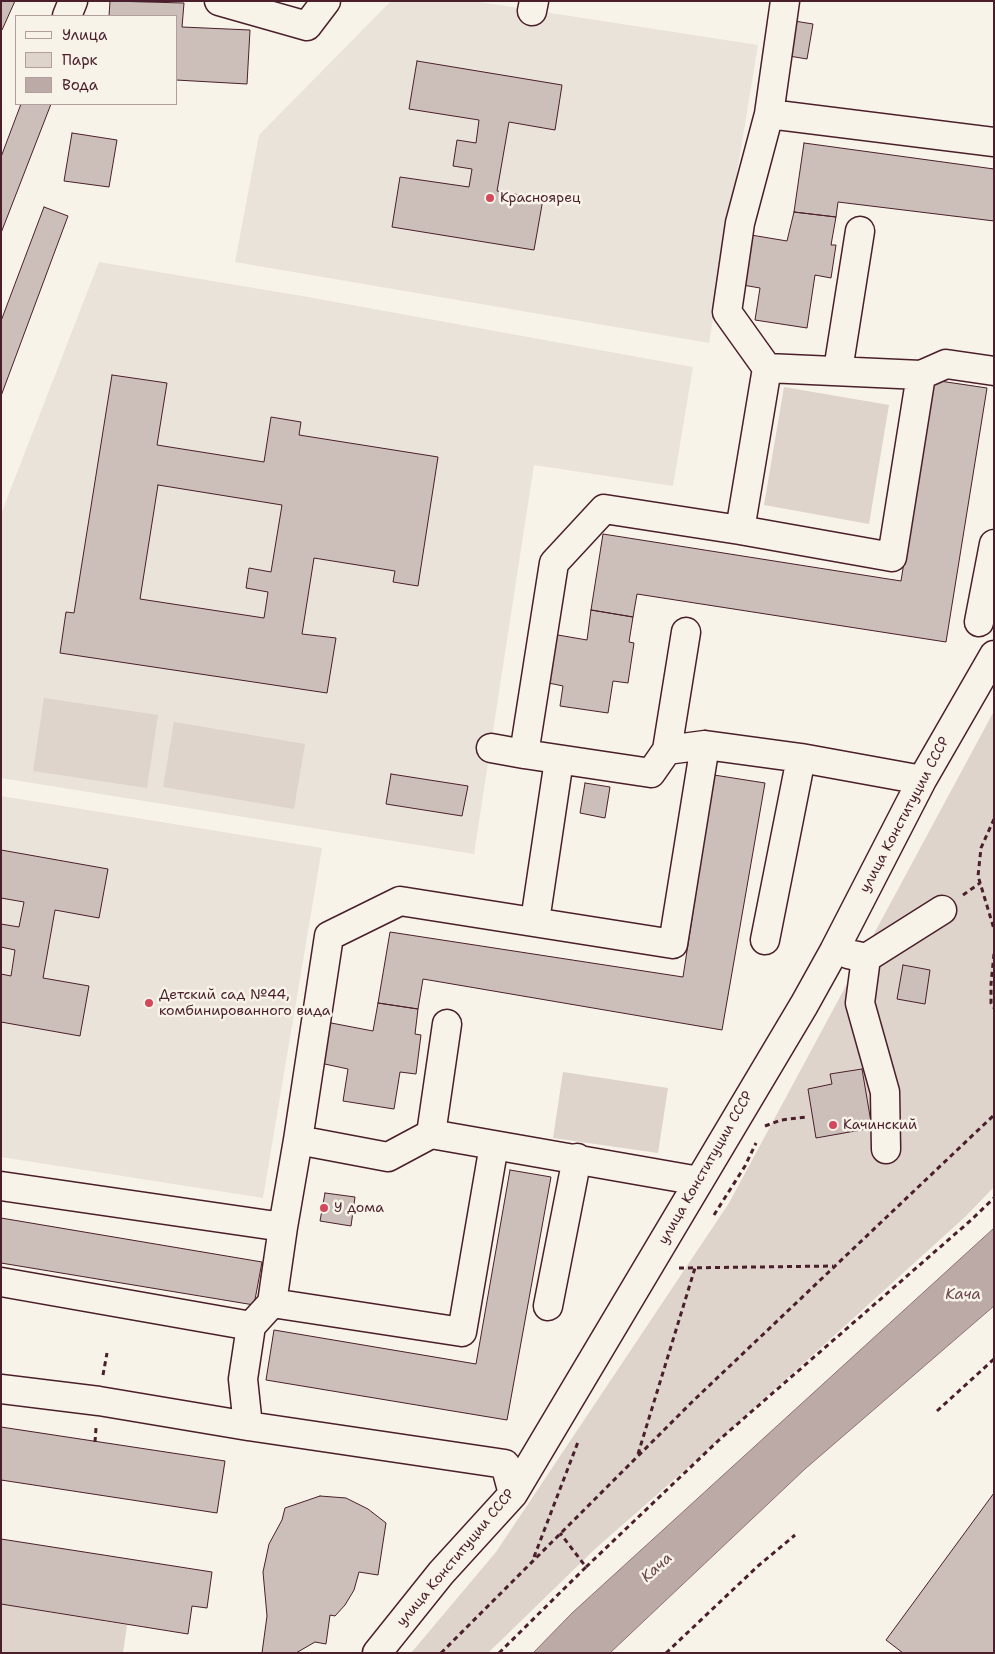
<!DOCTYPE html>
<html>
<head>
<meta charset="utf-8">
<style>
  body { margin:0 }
  #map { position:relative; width:995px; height:1654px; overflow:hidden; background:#f7f3e8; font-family:"Shantell Sans",sans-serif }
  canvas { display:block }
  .frame { position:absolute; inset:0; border:2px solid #4a1f2b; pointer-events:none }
  .legend { position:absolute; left:15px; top:15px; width:162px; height:90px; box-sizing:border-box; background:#f7f3e8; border:1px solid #b29e9c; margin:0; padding:6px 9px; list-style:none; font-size:15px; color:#4a1f2b }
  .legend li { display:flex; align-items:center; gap:10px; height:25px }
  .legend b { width:25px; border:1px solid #b29e9c }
</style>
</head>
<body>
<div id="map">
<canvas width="995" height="1654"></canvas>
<div class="frame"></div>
<ul class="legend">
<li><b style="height:6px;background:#f7f3e8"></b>Улица</li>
<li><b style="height:14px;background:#ded4cc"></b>Парк</li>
<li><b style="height:14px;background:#bcaaa7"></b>Вода</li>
</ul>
</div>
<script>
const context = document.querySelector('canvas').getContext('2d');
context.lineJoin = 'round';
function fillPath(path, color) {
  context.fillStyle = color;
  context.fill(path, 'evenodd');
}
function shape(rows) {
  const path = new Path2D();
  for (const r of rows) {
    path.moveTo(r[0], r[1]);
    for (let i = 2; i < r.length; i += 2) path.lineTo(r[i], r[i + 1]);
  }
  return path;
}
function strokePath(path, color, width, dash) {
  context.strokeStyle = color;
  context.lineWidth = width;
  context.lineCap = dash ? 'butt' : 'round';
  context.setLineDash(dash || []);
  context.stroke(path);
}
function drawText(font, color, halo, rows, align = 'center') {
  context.font = font + ' "Shantell Sans",sans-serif';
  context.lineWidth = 5;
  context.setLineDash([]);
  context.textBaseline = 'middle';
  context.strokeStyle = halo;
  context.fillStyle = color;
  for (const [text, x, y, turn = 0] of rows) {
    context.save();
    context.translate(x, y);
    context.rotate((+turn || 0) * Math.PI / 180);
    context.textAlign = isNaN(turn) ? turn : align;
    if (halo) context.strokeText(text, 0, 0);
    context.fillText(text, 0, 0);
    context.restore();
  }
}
fillPath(shape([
  [391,1,473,1,758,45,709,343,235,262,259,135],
  [99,262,308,297,693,367,673,486,534,465,474,854,1,778,1,514],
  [1,796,322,848,263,1198,1,1157]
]), '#eae3da');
fillPath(shape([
  [784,387,889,405,869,524,764,505],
  [44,698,158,715,147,788,33,771],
  [994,711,994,1187,966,1216,719,1440,595,1549,488,1653,411,1653,496,1552,729,1203],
  [174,722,305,744,294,809,163,787],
  [563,1072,668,1088,658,1153,553,1138],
  [1,1604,127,1625,123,1653,1,1653]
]), '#ded4cc');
const water = shape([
  [994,1228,994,1306,805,1469,610,1653,533,1653,572,1613,994,1228]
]);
fillPath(water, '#bcaaa7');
strokePath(water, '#8e7275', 1);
const building = shape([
  [1,1,15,1,2,30,1,30,1,1],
  [110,1,184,3,182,27,250,30,247,84,176,80,176,16,109,16,110,1],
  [788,20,813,24,807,59,783,55,788,20],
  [417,61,562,85,555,130,509,122,497,191,543,199,534,250,392,227,400,177,469,187,472,169,453,166,457,140,476,143,479,120,409,109,417,61],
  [21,104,51,104,1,233,1,157,21,104],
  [72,133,117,140,109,187,64,181,72,133],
  [804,143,994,169,994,221,838,202,836,217,794,212,804,143],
  [44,207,68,216,1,396,1,321,44,207],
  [794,212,836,217,831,245,836,245,831,278,815,275,807,328,755,320,760,288,737,284,745,234,787,241,794,212],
  [112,375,167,383,157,445,264,462,271,417,301,422,299,435,438,457,418,586,393,582,395,571,314,558,302,634,336,638,327,693,60,653,66,612,74,613,112,375],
  [158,485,282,505,271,572,249,568,246,588,268,592,264,618,140,599,158,485],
  [933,380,987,388,946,642,637,594,633,617,591,610,603,534,901,581,933,380],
  [591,610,633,617,629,642,634,643,628,683,613,681,608,713,560,706,563,686,544,682,552,634,587,640,591,610],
  [391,774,468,786,462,816,386,804,391,774],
  [714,775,765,783,722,1030,423,979,418,1009,378,1003,390,932,683,977,714,775],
  [585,783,610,787,605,818,580,813,585,783],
  [1,850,108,869,99,918,55,910,43,978,89,986,80,1036,1,1022,1,974,11,976,15,950,1,947,1,924,19,927,24,902,1,898,1,850],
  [903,965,930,970,925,1004,897,999,903,965],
  [378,1003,418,1009,415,1034,421,1035,416,1074,400,1072,394,1109,343,1101,348,1069,320,1063,326,1022,373,1031,378,1003],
  [862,1069,872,1128,816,1138,808,1089,832,1084,830,1074,862,1069],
  [510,1170,551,1177,507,1420,266,1380,274,1330,476,1364,510,1170],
  [325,1193,355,1197,351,1226,320,1221,325,1193],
  [1,1218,262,1262,254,1305,1,1263,1,1218],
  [1,1427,225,1461,217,1513,1,1480,1,1427],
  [994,1493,994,1653,903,1653,886,1640,994,1493],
  [320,1496,346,1498,368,1509,386,1523,378,1575,359,1572,354,1590,345,1605,335,1616,330,1615,326,1644,315,1642,296,1653,262,1653,267,1616,263,1572,269,1544,282,1520,285,1508,320,1496],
  [1,1539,212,1572,207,1608,192,1606,188,1634,1,1604,1,1539]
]);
fillPath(building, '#ccbfb9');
strokePath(building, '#4a1f2b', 1);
const minor = shape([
  [219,1,307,26,326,1],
  [532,11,534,1],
  [67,16,73,1],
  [769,114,785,1],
  [994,142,769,114,740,223,727,312,767,368,921,375,946,364,994,371],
  [767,368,740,530,604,509,554,563,524,754,651,773,667,750,705,745,801,758,922,780],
  [838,370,860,231],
  [740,530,892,557,921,375],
  [979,622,994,544],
  [491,748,524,754],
  [667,750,686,632],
  [535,921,559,760],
  [765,940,801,758],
  [848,954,866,958,942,910],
  [866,958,860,1003,885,1092,886,1149],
  [431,1134,447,1024],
  [699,1181,431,1134,388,1157,298,1140,329,936,400,901,673,944,705,745],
  [1,1186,283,1227,298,1140],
  [283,1227,272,1303,462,1332,494,1145],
  [1,1282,251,1326],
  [272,1303,251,1326,243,1379,248,1426,505,1464,513,1494],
  [548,1306,577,1158],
  [1,1389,99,1401,248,1426],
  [377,1653,441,1573,513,1494,804,1005,834,951,922,780,994,655]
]);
strokePath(minor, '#4a1f2b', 31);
strokePath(shape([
  [994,819,981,848,978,876,994,929],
  [963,895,980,883],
  [994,954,991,984,991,1003,994,1008],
  [765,1126,781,1120,806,1117],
  [714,1215,745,1166,756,1143],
  [679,1268,833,1266],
  [103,1375,107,1353],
  [937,1411,994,1359],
  [95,1442,96,1428],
  [638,1454,695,1268],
  [534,1557,578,1442],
  [586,1567,719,1440,970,1221,994,1198],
  [441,1653,694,1400,994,1115],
  [499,1653,586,1567,560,1533],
  [666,1653,758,1566,795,1535]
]), '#4a1f2b', 3, [5, 4]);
strokePath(minor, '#f7f3e8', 28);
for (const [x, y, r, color] of [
  [490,198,5,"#d1495b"],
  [149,1003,5,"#d1495b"],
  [833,1125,5,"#d1495b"],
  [324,1208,5,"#d1495b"]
]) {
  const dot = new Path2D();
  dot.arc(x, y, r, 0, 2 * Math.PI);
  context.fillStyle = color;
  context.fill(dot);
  strokePath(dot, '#f7f3e8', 2);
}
drawText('14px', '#4a1f2b', '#f7f3e8', [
  ["Красноярец",500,198],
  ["Детский сад №44,",159,995],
  ["комбинированного вида",159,1011],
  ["Качинский",843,1125],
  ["У дома",334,1208]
], 'left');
drawText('14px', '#4a1f2b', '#f7f3e8', [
  ["улица Конституции СССР",905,815,-62],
  ["улица Конституции СССР",706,1168,-60],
  ["улица Конституции СССР",456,1558,-50]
]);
drawText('italic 15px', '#6c4950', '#f7f3e8', [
  ["Кача",963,1295],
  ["Кача",657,1568,-42]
]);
</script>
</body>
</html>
